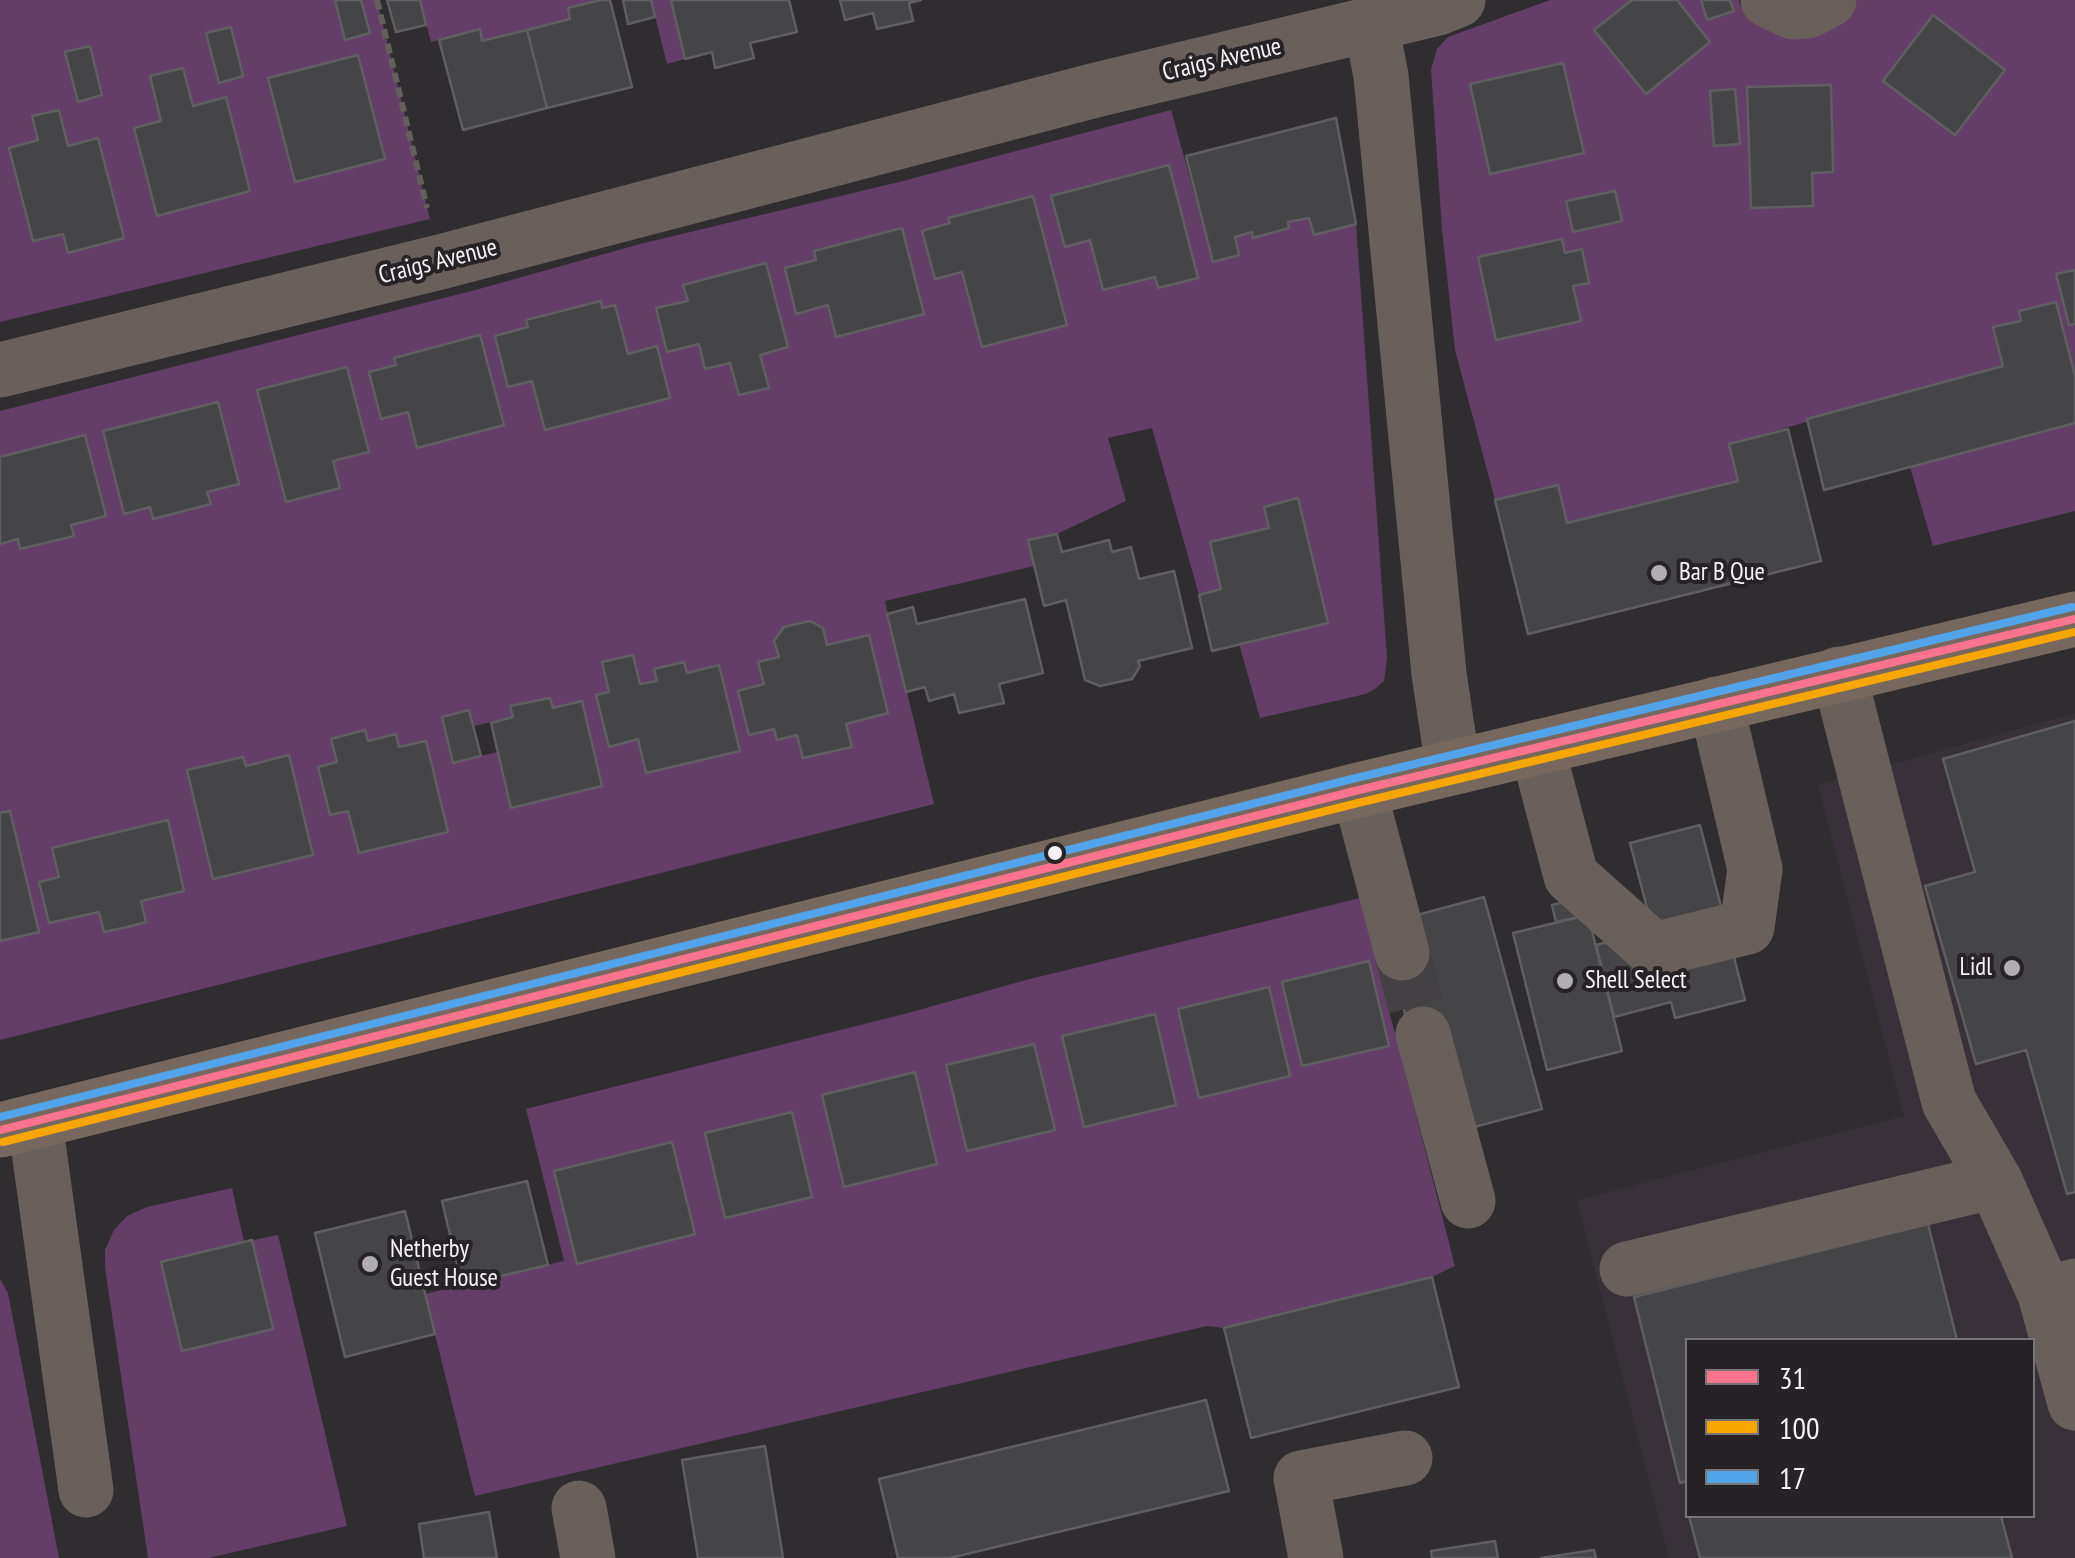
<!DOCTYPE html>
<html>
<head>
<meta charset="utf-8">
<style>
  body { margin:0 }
  #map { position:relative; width:2075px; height:1558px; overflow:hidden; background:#2f2d2f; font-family:"PT Sans Narrow",sans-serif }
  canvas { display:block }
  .legend { position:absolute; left:1685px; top:1338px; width:350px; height:180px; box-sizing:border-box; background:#262226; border:2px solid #787579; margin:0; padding:12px 18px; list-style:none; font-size:30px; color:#f4f2f5 }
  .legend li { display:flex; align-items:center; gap:20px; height:50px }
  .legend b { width:50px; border:2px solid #787579 }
</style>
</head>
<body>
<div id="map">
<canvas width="2075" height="1558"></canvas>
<ul class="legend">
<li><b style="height:12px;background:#fc738d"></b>31</li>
<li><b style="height:12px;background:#f7a600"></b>100</li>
<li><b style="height:12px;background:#53a3e8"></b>17</li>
</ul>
</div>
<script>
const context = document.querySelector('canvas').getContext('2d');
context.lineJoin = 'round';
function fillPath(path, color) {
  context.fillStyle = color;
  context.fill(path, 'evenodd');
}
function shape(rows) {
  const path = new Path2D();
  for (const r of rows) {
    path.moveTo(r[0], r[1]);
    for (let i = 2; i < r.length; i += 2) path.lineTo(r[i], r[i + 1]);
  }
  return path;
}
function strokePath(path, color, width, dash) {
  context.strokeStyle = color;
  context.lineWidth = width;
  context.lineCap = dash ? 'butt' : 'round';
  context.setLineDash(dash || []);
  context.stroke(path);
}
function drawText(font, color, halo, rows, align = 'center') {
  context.font = font + ' "PT Sans Narrow",sans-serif';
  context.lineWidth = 8;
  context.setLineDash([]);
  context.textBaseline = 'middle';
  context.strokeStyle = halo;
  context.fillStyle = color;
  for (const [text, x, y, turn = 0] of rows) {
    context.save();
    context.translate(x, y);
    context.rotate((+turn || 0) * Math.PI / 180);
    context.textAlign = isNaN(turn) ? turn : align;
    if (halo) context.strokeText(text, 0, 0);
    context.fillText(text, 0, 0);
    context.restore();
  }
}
fillPath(shape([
  [2075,713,2075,1558,1669,1558,1577,1200,1904,1116,1818,785],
  [1688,1340,2032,1340,2032,1516,1688,1516]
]), '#393139');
fillPath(shape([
  [0,0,377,0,430,219,0,322],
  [420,0,601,0,570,19,527,30,482,41,479,30,431,42],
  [651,0,671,0,685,59,667,64],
  [1550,0,1739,0,1740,6,1750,10,1849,0,2075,0,2075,376,2055,302,2019,311,2021,321,1994,327,2003,366,1729,444,1738,481,1567,523,1557,485,1495,500,1455,350,1442,230,1431,69,1437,49,1448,37],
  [1171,110,1213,261,1239,255,1235,237,1252,232,1254,237,1289,228,1288,222,1309,218,1314,235,1356,224,1387,658,1384,681,1376,688,1366,694,1260,718,1239,644,1294,631,1264,507,1269,528,1210,542,1221,589,1199,595,1152,428,1108,438,1126,501,1057,534,1029,540,1034,566,885,601,934,804,0,1040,0,411,479,289,640,244,899,182],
  [810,622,823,628,827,645,869,635,888,713,846,724,851,746,797,735,777,740,774,729,749,735,738,692,764,684,759,662,779,657,774,641],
  [633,655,640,684,656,681,654,669,683,662,687,673,719,666,740,751,646,773,638,739,609,692,602,662],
  [549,698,553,708,582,701,602,785,512,807,498,752,452,762,442,717,469,710,474,726,513,717,511,706],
  [2075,423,2075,511,1933,546,1910,467],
  [1360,898,1455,1266,1432,1277,1224,1328,1207,1326,475,1496,425,1294,564,1261,526,1109,908,1013,1026,980],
  [232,1188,244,1242,278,1235,347,1526,208,1558,148,1558,105,1268,105,1250,114,1230,127,1216,147,1207],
  [0,1279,8,1293,59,1558,0,1558]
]), '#633f68');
const building = shape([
  [335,0,361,0,370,33,345,40,335,0],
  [387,0,420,0,426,25,396,32,387,0],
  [601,0,610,0,632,87,547,108,527,30,570,19,568,8,601,0],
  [623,0,651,0,655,17,628,24,623,0],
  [671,0,789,0,797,32,750,43,754,58,715,68,712,52,685,59,671,0],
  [840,0,921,0,909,3,913,21,877,29,873,13,845,20,840,0],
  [1632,0,1677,0,1710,42,1646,94,1594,30,1632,0],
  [1701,0,1730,0,1734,11,1707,20,1701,0],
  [1933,15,2005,70,1955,135,1883,81,1933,15],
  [231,27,243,76,219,83,206,33,231,27],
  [480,29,482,41,527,30,547,108,463,130,439,40,480,29],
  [90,46,102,95,78,102,65,52,90,46],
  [358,55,385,159,295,182,268,78,358,55],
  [1563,63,1584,153,1490,174,1470,84,1563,63],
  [183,68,193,106,226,97,250,191,157,216,134,128,161,121,150,76,183,68],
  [1831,85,1833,172,1812,173,1813,206,1751,208,1747,87,1831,85],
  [1735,89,1740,144,1714,146,1710,91,1735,89],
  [59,110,68,146,98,138,124,238,68,253,63,234,33,241,9,148,38,140,32,116,59,110],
  [1336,118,1356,224,1314,235,1309,218,1288,222,1289,228,1253,238,1252,232,1235,237,1239,255,1213,262,1186,156,1336,118],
  [1169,165,1198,278,1158,288,1155,277,1103,290,1090,240,1065,247,1051,196,1169,165],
  [1615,191,1622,221,1573,232,1566,201,1615,191],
  [1033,196,1067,325,982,347,962,272,935,279,922,231,950,223,948,218,1033,196],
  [902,228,924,314,836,337,828,305,796,314,785,268,816,260,814,251,902,228],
  [1562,239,1565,253,1582,249,1589,283,1573,286,1581,321,1496,340,1478,257,1562,239],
  [766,263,788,347,760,355,769,388,739,395,730,363,705,369,699,344,667,352,656,308,688,301,683,285,766,263],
  [2075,270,2075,324,2069,325,2056,274,2075,270],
  [601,301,602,308,615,305,628,354,657,346,670,398,545,430,532,381,508,387,495,336,528,327,526,320,601,301],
  [2056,302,2075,376,2075,423,1824,490,1807,419,2003,366,1993,327,2021,321,2019,311,2056,302],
  [480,335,504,425,417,448,408,412,381,419,369,372,396,365,394,358,480,335],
  [347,367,369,452,333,461,340,488,286,502,257,390,347,367],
  [218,402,239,484,207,492,211,504,153,519,150,507,124,514,103,431,218,402],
  [1788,429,1821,561,1528,634,1495,500,1558,485,1567,523,1738,481,1729,444,1788,429],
  [85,435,106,516,71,525,74,536,20,549,18,539,0,544,0,457,85,435],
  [1298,498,1328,623,1212,651,1199,595,1221,589,1210,542,1269,528,1264,507,1298,498],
  [1057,534,1062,552,1109,540,1112,552,1131,547,1139,579,1174,571,1192,648,1138,661,1140,666,1132,679,1100,686,1085,680,1066,600,1044,606,1028,540,1057,534],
  [1025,599,1043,673,999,684,1004,703,959,713,954,694,929,701,925,687,906,692,887,614,913,607,917,624,1025,599],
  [810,621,823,628,827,645,869,635,888,713,846,724,852,747,803,758,797,735,777,740,774,729,749,735,738,691,764,684,758,662,779,657,774,641,784,627,810,621],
  [633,655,640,684,657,681,654,669,684,662,687,673,719,665,740,751,646,773,638,739,609,747,596,695,609,692,602,662,633,655],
  [550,698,553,708,582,701,602,786,511,808,491,723,513,717,510,706,550,698],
  [469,710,481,756,453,763,442,717,469,710],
  [2075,721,2075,1192,2067,1194,2026,1050,1976,1064,1925,886,1975,872,1943,759,2075,721],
  [365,730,368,741,396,734,399,747,426,741,448,832,359,853,348,811,330,815,318,767,337,762,331,739,365,730],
  [289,755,313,855,213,879,187,770,243,757,246,766,289,755],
  [10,811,39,932,0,941,0,813,10,811],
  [168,820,184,891,141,901,146,922,127,927,104,932,99,912,49,923,39,882,59,877,52,848,168,820],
  [1700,825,1745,1000,1675,1018,1671,1002,1614,1017,1596,945,1653,931,1630,843,1700,825],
  [1484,897,1542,1109,1463,1130,1411,1037,1390,956,1406,918,1484,897],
  [1584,897,1588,915,1556,922,1552,905,1584,897],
  [1588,915,1622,1051,1547,1070,1513,933,1588,915],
  [1369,961,1389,1046,1302,1066,1282,982,1369,961],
  [1269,987,1290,1076,1199,1098,1178,1009,1269,987],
  [1155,1014,1176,1105,1084,1127,1062,1036,1155,1014],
  [1034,1044,1055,1130,967,1151,946,1065,1034,1044],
  [915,1072,937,1164,844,1187,822,1095,915,1072],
  [792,1112,812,1197,725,1218,705,1133,792,1112],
  [672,1142,695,1234,577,1264,554,1171,672,1142],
  [527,1181,548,1265,462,1285,442,1201,527,1181],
  [405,1211,435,1334,345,1357,315,1233,405,1211],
  [1928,1224,1957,1340,1688,1340,1688,1481,1680,1483,1634,1297,1928,1224],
  [252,1240,273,1329,182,1351,161,1262,252,1240],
  [1432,1277,1459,1387,1251,1438,1224,1328,1432,1277],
  [1206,1400,1229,1491,950,1558,898,1558,879,1479,1206,1400],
  [765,1446,783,1558,698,1558,682,1460,765,1446],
  [489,1512,497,1558,424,1558,419,1524,489,1512],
  [1689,1516,2001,1516,2012,1558,1700,1558,1689,1516],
  [1495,1541,1498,1558,1432,1558,1431,1551,1495,1541],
  [1594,1550,1596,1558,1541,1558,1594,1550]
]);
fillPath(building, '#454446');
strokePath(building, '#5f5e60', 2.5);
strokePath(shape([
  [1402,953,1423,1034]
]), '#434143', 55, [55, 28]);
strokePath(shape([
  [377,0,427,208]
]), '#655f5c', 6, [10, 5]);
strokePath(shape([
  [1768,0,1793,12,1808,11,1829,0],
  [1371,24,1381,76,1439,674,1453,767],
  [0,370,440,262,1096,90,1438,8,1458,0],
  [1839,674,1949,1102,1995,1181],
  [1537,747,1571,876,1654,950,1747,927,1755,869,1716,704],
  [1359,790,1402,953],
  [1423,1034,1468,1201],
  [35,1122,86,1490],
  [1627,1269,1995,1181,2045,1294],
  [2075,1286,2045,1294,2075,1403],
  [579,1508,588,1558],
  [1316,1558,1301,1478,1405,1458]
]), '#69605b', 55);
strokePath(shape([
  [0,1130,1359,790,2075,619]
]), '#77685f', 55);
strokePath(shape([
  [0,1130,1359,790,2075,619]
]), '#fc738d', 8);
strokePath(shape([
  [3,1142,1362,802,2075,632]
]), '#f7a600', 8);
strokePath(shape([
  [0,1117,1356,778,2072,607]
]), '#53a3e8', 8);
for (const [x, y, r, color] of [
  [1659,573,10,"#afadb0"],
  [1055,853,9,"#f4f2f5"],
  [2012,968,10,"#afadb0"],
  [1565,981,10,"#afadb0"],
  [370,1264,10,"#afadb0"]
]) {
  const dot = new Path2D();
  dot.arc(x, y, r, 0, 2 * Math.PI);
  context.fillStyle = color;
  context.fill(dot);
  strokePath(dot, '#262226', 4);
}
drawText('25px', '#f4f2f5', '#262226', [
  ["Craigs Avenue",1222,60,-13],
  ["Craigs Avenue",438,262,-14]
]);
drawText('25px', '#f4f2f5', '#262226', [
  ["Bar B Que",1679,573],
  ["Lidl",1992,968,"right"],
  ["Shell Select",1585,981],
  ["Netherby",390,1250],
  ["Guest House",390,1279]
], 'left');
</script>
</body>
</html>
